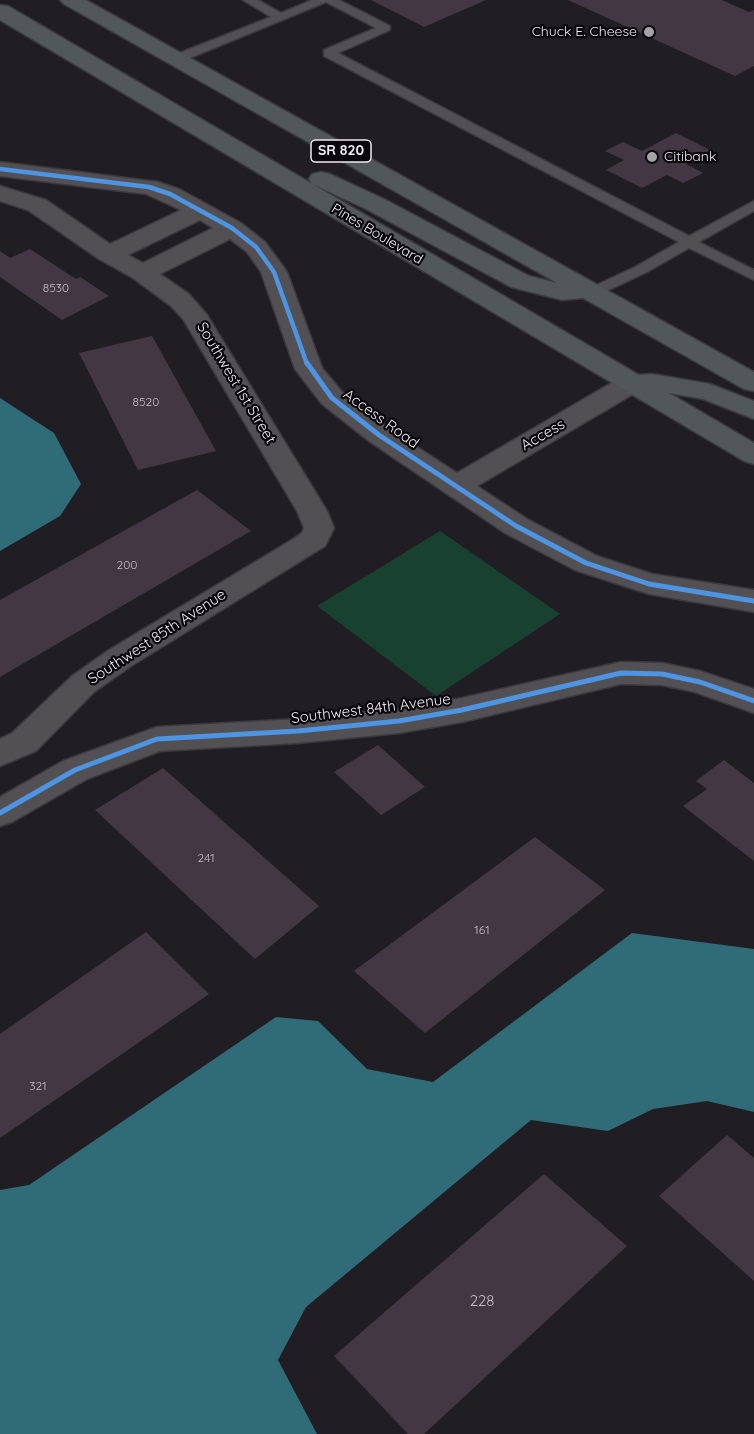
<!DOCTYPE html>
<html>
<head>
<meta charset="utf-8">
<style>
  body { margin:0 }
  canvas { display:block; background:#201d23 }
</style>
</head>
<body>
<canvas width="754" height="1434"></canvas>
<script>
const context = document.querySelector('canvas').getContext('2d');
context.lineJoin = 'round';
function fillPath(path, color) {
  context.fillStyle = color;
  context.fill(path, 'evenodd');
}
function shape(rows) {
  const path = new Path2D();
  for (const r of rows) {
    path.moveTo(r[0], r[1]);
    for (let i = 2; i < r.length; i += 2) path.lineTo(r[i], r[i + 1]);
  }
  return path;
}
function strokePath(path, color, width, dash) {
  context.strokeStyle = color;
  context.lineWidth = width;
  context.lineCap = dash ? 'butt' : 'round';
  context.setLineDash(dash || []);
  context.stroke(path);
}
function drawText(font, color, halo, rows, align = 'center') {
  context.font = font + ' Quicksand,sans-serif';
  context.lineWidth = 4.5;
  context.setLineDash([]);
  context.textBaseline = 'middle';
  context.strokeStyle = halo;
  context.fillStyle = color;
  for (const [text, x, y, turn = 0] of rows) {
    context.save();
    context.translate(x, y);
    context.rotate((+turn || 0) * Math.PI / 180);
    context.textAlign = isNaN(turn) ? turn : align;
    if (halo) context.strokeText(text, 0, 0);
    context.fillText(text, 0, 0);
    context.restore();
  }
}
fillPath(shape([
  [440,531,560,614,436,696,317,606]
]), '#194131');
fillPath(shape([
  [0,398,54,433,81,484,60,516,0,551],
  [632,933,754,949,754,1112,707,1101,653,1109,608,1131,531,1120,306,1307,278,1360,317,1434,0,1434,0,1190,29,1185,276,1017,318,1021,367,1069,433,1082]
]), '#306b78');
fillPath(shape([
  [371,0,486,0,424,27],
  [568,0,722,0,749,12,754,10,754,66,735,76],
  [676,133,712,151,686,164,703,173,683,183,667,175,642,188,606,170,624,160,605,151,623,142,642,151],
  [30,249,76,279,80,277,109,296,62,320,0,277,0,251,10,258],
  [152,336,216,451,138,470,79,353],
  [197,490,251,531,0,677,0,600],
  [378,745,425,787,381,815,334,772],
  [724,760,754,783,754,861,683,806,707,789,696,781],
  [163,768,319,906,255,959,95,810],
  [535,837,605,890,425,1033,354,971],
  [146,932,209,994,0,1138,0,1034],
  [727,1135,754,1158,754,1281,659,1196],
  [544,1174,627,1246,424,1434,408,1434,334,1356]
]), '#433744');
const service = shape([
  [243,0,258,0,281,13,312,0,339,0,390,26,390,30,338,53,689,236,754,201,754,211,699,242,754,270,754,280,689,248,645,273,598,295,588,295,586,292,588,289,635,267,679,242,324,56,324,50,376,28,326,2,180,62,172,62,172,56,271,17,243,0]
]);
const minor = shape([
  [0,162,158,182,179,189,241,223,265,242,287,272,322,368,342,392,389,429,457,473,620,378,630,376,640,378,644,384,640,390,477,486,527,519,597,556,652,574,754,590,754,612,649,594,575,570,505,533,369,441,322,404,295,369,261,272,247,252,230,239,160,274,189,294,207,315,327,511,334,528,325,546,131,666,94,692,36,751,0,766,0,739,12,733,72,676,109,650,290,541,302,533,304,528,297,511,183,319,171,306,133,278,99,259,28,210,0,201,0,186,46,200,110,244,181,210,146,194,0,176,0,162],
  [200,220,213,228,143,263,128,255,200,220],
  [621,662,662,663,700,671,754,689,754,713,695,692,662,685,621,684,462,722,399,733,298,743,160,751,87,779,12,822,0,826,0,797,63,761,157,727,298,719,399,709,462,698,621,662]
]);
const trunk = shape([
  [60,0,86,0,754,372,754,391,744,389,583,298,562,300,511,287,366,209,312,184,309,179,312,174,321,172,330,174,384,199,529,276,557,283,64,4,60,0],
  [0,5,8,6,639,375,652,374,710,384,754,401,754,419,703,399,669,393,754,443,754,464,744,461,0,20,0,5]
]);
strokePath(service, '#3b393d', 3);
strokePath(minor, '#3b393d', 3);
strokePath(trunk, '#3b393d', 3);
fillPath(service, '#525053');
fillPath(minor, '#525053');
fillPath(trunk, '#51575a');
strokePath(shape([
  [0,169,149,187,170,194,232,228,256,247,274,272,307,364]
]), '#4d94e3', 4.5);
strokePath(shape([
  [307,363,332,398,379,435,516,526,586,563,649,584,754,601],
  [0,813,75,770,157,739,298,731,399,721,462,710,621,673,662,674,700,682,754,701]
]), '#4d94e3', 5);
for (const [x, y, r, color] of [
  [649,32,6,"#a6a2a9"],
  [652,157,6,"#a6a2a9"]
]) {
  const dot = new Path2D();
  dot.arc(x, y, r, 0, 2 * Math.PI);
  context.fillStyle = color;
  context.fill(dot);
  strokePath(dot, '#09070b', 2);
}
drawText('12px', '#c3bdc6', null, [
  ["8530",56,288],
  ["8520",146,402],
  ["200",127,565],
  ["241",206,858],
  ["161",482,930],
  ["321",38,1086]
]);
drawText('14px', '#eeeaf1', '#09070b', [
  ["Chuck E. Cheese",637,32],
  ["Citibank",664,157,"left"]
], 'right');
for (const [x, y, w] of [
  [341,151,60]
]) {
  const box = new Path2D();
  box.roundRect(x - w / 2, y - 11, w, 22, 4.5);
  context.fillStyle = '#09070b';
  context.fill(box);
  strokePath(box, '#eeeaf1', 1.5);
}
drawText('bold 14px', '#eeeaf1', null, [
  ["SR 820",341,151]
]);
drawText('14px', '#eeeaf1', '#09070b', [
  ["Pines Boulevard",377,234,31]
]);
drawText('15px', '#eeeaf1', '#09070b', [
  ["Southwest 1st Street",236,383,59],
  ["Access Road",381,419,36],
  ["Access",543,435,-30],
  ["Southwest 85th Avenue",157,637,-33],
  ["Southwest 84th Avenue",371,709,-7]
]);
drawText('15px', '#c3bdc6', null, [
  ["228",482,1301]
]);
</script>
</body>
</html>
